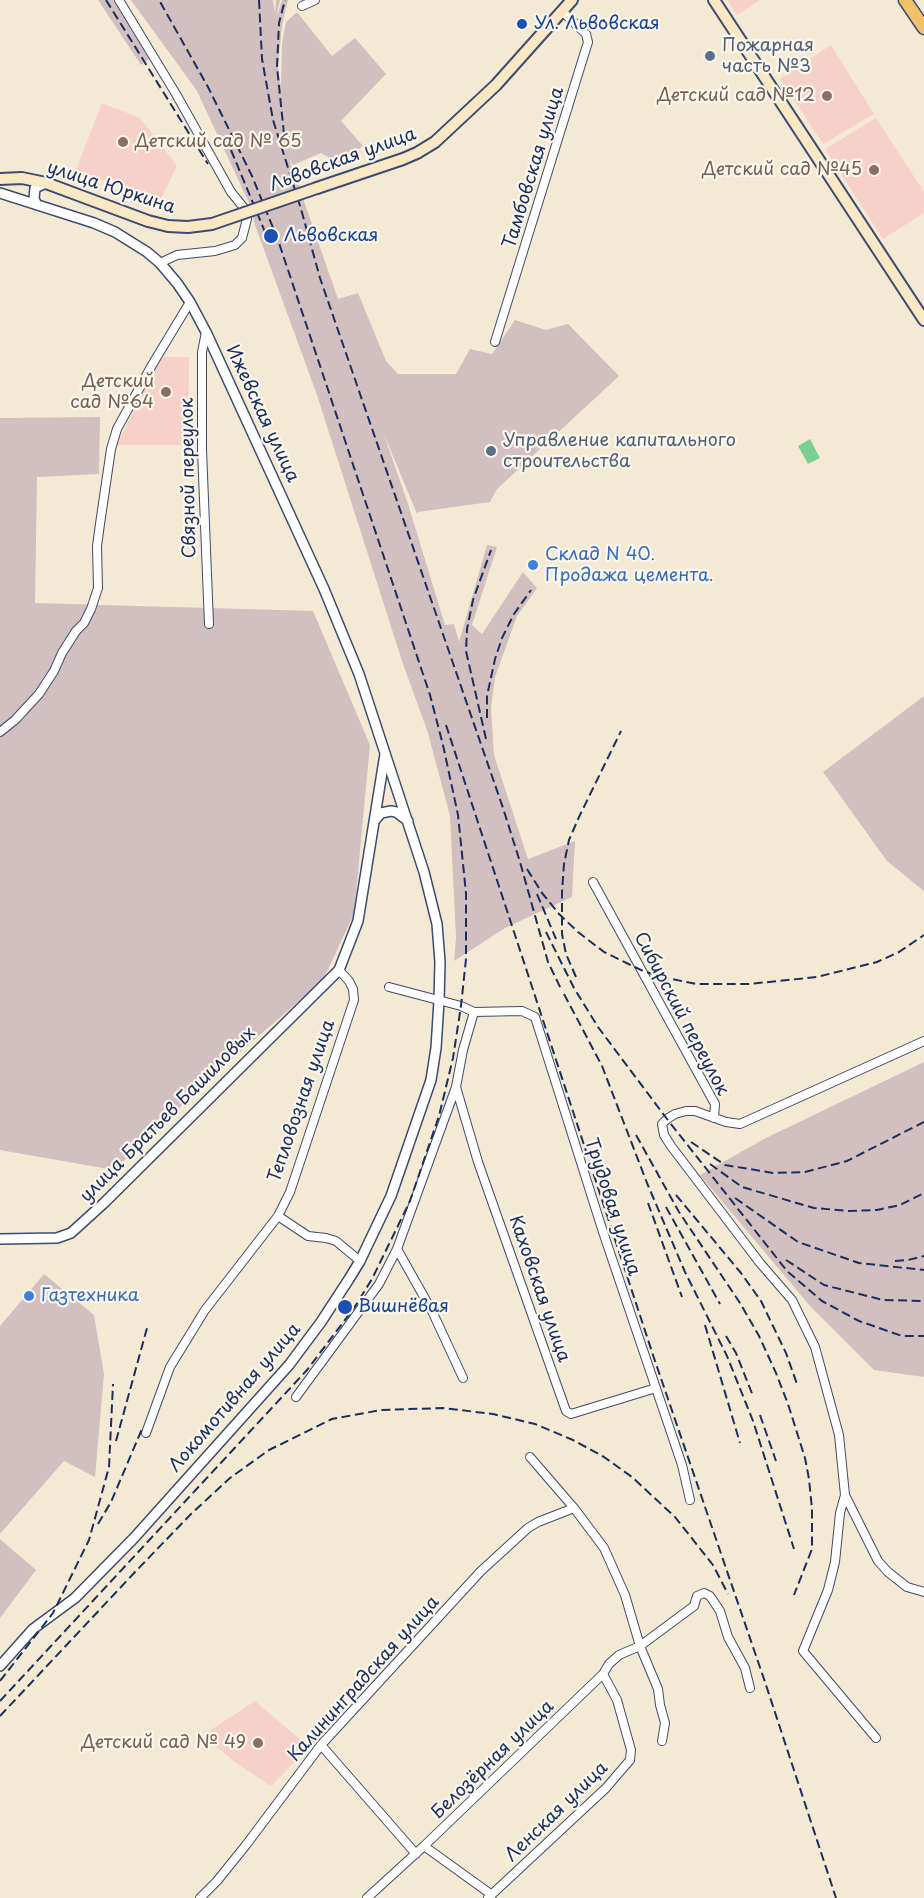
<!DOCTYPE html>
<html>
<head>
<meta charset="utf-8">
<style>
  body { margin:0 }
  canvas { display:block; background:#f4ead4 }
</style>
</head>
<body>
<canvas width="924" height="1898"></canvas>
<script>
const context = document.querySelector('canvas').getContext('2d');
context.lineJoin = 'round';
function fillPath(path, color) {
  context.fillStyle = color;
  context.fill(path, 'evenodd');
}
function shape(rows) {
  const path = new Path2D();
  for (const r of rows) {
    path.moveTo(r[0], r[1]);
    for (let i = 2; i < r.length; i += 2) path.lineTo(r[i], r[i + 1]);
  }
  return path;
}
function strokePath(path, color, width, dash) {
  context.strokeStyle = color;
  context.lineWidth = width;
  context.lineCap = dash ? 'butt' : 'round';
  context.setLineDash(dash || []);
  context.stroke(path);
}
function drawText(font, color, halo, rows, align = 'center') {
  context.font = font + ' "Playpen Sans",sans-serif';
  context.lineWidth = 4.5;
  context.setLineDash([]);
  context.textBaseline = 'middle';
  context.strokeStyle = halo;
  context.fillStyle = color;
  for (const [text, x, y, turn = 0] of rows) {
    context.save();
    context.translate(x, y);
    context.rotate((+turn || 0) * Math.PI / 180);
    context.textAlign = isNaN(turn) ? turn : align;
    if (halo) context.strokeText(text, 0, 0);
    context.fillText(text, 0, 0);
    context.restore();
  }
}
fillPath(shape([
  [727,0,760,0,737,15],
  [831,45,874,114,823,144,780,79],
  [102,103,140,118,177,166,160,201,76,170],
  [876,118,924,192,924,213,883,239,825,149],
  [160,357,189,357,188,445,117,445],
  [255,1701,309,1747,271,1786,236,1763,208,1740,206,1733]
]), '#f7d1c8');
fillPath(shape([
  [98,0,115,0,149,59,141,65],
  [131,0,273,0,275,13,276,0,280,0,276,19,282,0,288,0,282,25,278,67,281,87,282,43,286,22,297,12,332,56,355,38,386,74,341,121,363,146,339,163,321,153,293,165,289,158,338,299,358,293,386,361,398,374,456,374,470,349,492,354,515,320,546,330,568,324,619,376,497,489,490,502,418,512,417,514,383,432,408,504,445,625,454,624,459,642,487,545,497,547,472,625,482,634,523,572,537,588,517,616,495,677,491,708,494,755,528,859,575,841,572,897,505,928,454,961,456,937,450,816,428,733,402,661,317,395,255,225,250,205,197,91],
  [100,417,99,474,37,477,35,603,313,611,370,745,354,914,323,980,214,1075,114,1170,0,1150,0,418],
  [924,696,924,891,887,861,823,772],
  [924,1062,924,1377,874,1370,810,1306,700,1175,766,1138],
  [44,1274,94,1315,104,1374,95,1477,64,1461,0,1534,0,1326],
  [0,1539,36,1570,0,1618]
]), '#d2bfc0');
fillPath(shape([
  [810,439,820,458,808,464,798,446]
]), '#7bcf92');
const minor = shape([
  [119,0,176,94,231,192,244,208,247,219,242,238,235,245,215,251,177,255,160,263],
  [302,6,315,0],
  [206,332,202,352,202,450,209,624],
  [495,342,588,42,586,34,562,11],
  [0,732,15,720,39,694,54,671,62,653,76,631,84,623,91,609,98,588,97,546,100,524,111,449,117,429,152,365,190,302],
  [593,882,715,1104,714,1118],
  [389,987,461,1006,474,1012,522,1011,535,1017,603,1232,682,1465,690,1500],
  [456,1087,478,1162,566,1411,571,1414,656,1388],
  [278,1216,308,1236,326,1238,336,1241,360,1261],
  [397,1249,432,1311,463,1378],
  [296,1397,379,1284,397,1249,456,1087,463,1050,474,1012],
  [146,1433,170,1367,205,1310,278,1216,290,1192,354,1000,353,989,349,981,339,970],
  [530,1457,574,1508,604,1548,625,1595,640,1646,658,1689,660,1705,665,1723,662,1741],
  [845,1495,878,1561,888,1572,907,1587,924,1592],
  [876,1738,803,1651,828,1590,835,1562,840,1513,845,1495,839,1435,815,1347,792,1300,760,1263,671,1146,664,1135,662,1124,667,1119,675,1114,686,1111,695,1111,726,1122,740,1124,924,1041],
  [321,1745,416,1854],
  [424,1846,492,1895],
  [200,1898,217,1881,246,1845,321,1745,481,1571,528,1528,538,1522,574,1508],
  [367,1898,424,1846,603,1674,609,1664,619,1655,640,1646,694,1606,697,1596,704,1593,710,1596,720,1611,728,1637,745,1668,750,1688],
  [488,1898,606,1788,630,1760,631,1750,617,1700,603,1674]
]);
const tertiary = shape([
  [0,193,94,223,115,232,147,252,160,263,177,283,190,302,206,332,324,589,359,674,424,872,437,924,440,962,439,1001,436,1048,431,1080,391,1196,360,1261,349,1279,321,1322,289,1365,134,1538,75,1598,33,1629,0,1666],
  [37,205,34,199,35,188,46,183],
  [375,820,381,813,391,811,396,812,408,821],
  [0,1239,57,1238,71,1233,104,1203,339,970,358,921,385,754]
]);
const secondary = shape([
  [714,0,924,320],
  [0,179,22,178,46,183,148,221,168,226,188,227,212,224],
  [317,188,403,159,417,153,435,142,496,85,572,0]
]);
const primary = shape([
  [905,0,924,28]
]);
strokePath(minor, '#3c4b70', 10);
strokePath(tertiary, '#3c4b70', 12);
strokePath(secondary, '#3c4b70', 14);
strokePath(primary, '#3c4b70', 15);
strokePath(minor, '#fff', 8);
strokePath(tertiary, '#fff', 9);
strokePath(secondary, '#fae7c3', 10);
strokePath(primary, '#f2c26a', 12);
strokePath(shape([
  [106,0,208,164],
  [259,0,262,59,273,120,301,209,320,278,503,808,520,862,548,962,561,989],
  [284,134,277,67,279,23,285,0],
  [231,150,270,244],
  [487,718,487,696,495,659,502,638,514,614,531,590],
  [446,725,654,1358,765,1682,836,1898],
  [486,739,466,651,467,629,473,600,491,550],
  [527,869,542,893,559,914,578,932,604,952,643,971,662,977,696,984,749,984,817,977,877,962,899,952,924,935],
  [537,894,556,939],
  [546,932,574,988,598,1027,667,1119,787,1271,822,1301,859,1321,902,1336,924,1336],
  [576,977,566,954,562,934,562,892,564,864,569,840,579,817,621,731],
  [564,994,602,1066,647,1183,685,1272,727,1356,753,1421,794,1549],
  [636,1135,679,1212,740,1303,759,1336,776,1373,788,1404,805,1458,809,1479,812,1509,812,1549,794,1595],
  [691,1142,725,1165,773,1173,805,1172,847,1161,924,1122],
  [710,1164,742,1187,814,1208,849,1211,877,1210,900,1205,924,1193],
  [676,1195,741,1273,761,1301,786,1353,797,1384],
  [735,1198,798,1242,859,1263,924,1270],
  [648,1203,682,1297],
  [666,1207,720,1304],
  [786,1260,824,1285,883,1300,924,1301],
  [895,1261,908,1260,924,1256],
  [705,1325,740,1443],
  [726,1336,736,1353,753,1396],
  [760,1415,776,1461],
  [116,1441,147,1328],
  [98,1524,111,1502,142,1429],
  [0,1681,53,1613,89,1540,109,1467,113,1384],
  [0,1701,307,1370,354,1308,372,1279,410,1201,439,1116,453,1058,461,1006,466,959,466,893,458,815,443,745,430,695,278,240,252,176,208,87,159,0],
  [0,1716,135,1572,191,1514,230,1478,269,1450,332,1419,381,1410,443,1408,493,1414,535,1424,573,1440,604,1457,632,1477,675,1517,713,1565,728,1594]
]), '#1b2f5e', 2, [9, 4.5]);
const secondaryBridge = shape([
  [212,224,317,188]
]);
strokePath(secondaryBridge, '#3c4b70', 14, []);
strokePath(secondaryBridge, '#fae7c3', 10);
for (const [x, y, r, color] of [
  [522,24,6,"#1a4fb4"],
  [710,56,6,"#5c6f8a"],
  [827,96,6,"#8d6e63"],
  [123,142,6,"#8d6e63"],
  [874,170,6,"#8d6e63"],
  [271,236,8,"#1a4fb4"],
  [166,392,6,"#8d6e63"],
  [491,451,6,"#5c6f8a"],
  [533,565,6,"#3f7fe0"],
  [29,1296,6,"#3f7fe0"],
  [345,1307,8,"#1a4fb4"],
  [258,1743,6,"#8d6e63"]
]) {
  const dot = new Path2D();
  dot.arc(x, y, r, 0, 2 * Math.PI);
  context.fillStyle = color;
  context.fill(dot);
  strokePath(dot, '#fbf7ec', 2);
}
drawText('18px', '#164399', '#fbf7ec', [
  ["Ул. Львовская",534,24],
  ["Львовская",284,236],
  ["Вишнёвая",358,1307]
], 'left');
drawText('18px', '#4e5e75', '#fbf7ec', [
  ["Пожарная",722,46],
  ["часть №3",722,67],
  ["Управление капитального",503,441],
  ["строительства",503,462]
], 'left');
drawText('18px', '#785e54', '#fbf7ec', [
  ["Детский сад №12",815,96],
  ["Детский сад № 65",135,142,"left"],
  ["Детский сад №45",862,170],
  ["Детский",154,382],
  ["сад №64",154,403],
  ["Детский сад № 49",246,1743]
], 'right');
drawText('18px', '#1b2f5e', '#fbf7ec', [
  ["Львовская улица",343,160,-20],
  ["Тамбовская улица",534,168,-73],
  ["улица Юркина",111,188,18],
  ["Ижевская улица",262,414,65],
  ["Связной переулок",189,478,-91],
  ["Сибирский переулок",681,1014,62],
  ["Тепловозная улица",302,1101,-71],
  ["улица Братьев Башиловых",168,1115,-45],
  ["Трудовая улица",612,1207,72],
  ["Каховская улица",539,1289,71],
  ["Локомотивная улица",235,1398,-49],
  ["Калининградская улица",364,1679,-48],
  ["Белозёрная улица",493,1760,-44],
  ["Ленская улица",557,1812,-44]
]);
drawText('18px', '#366cbe', '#fbf7ec', [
  ["Склад N 40.",545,555],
  ["Продажа цемента.",545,576],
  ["Газтехника",41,1296]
], 'left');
</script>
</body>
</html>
